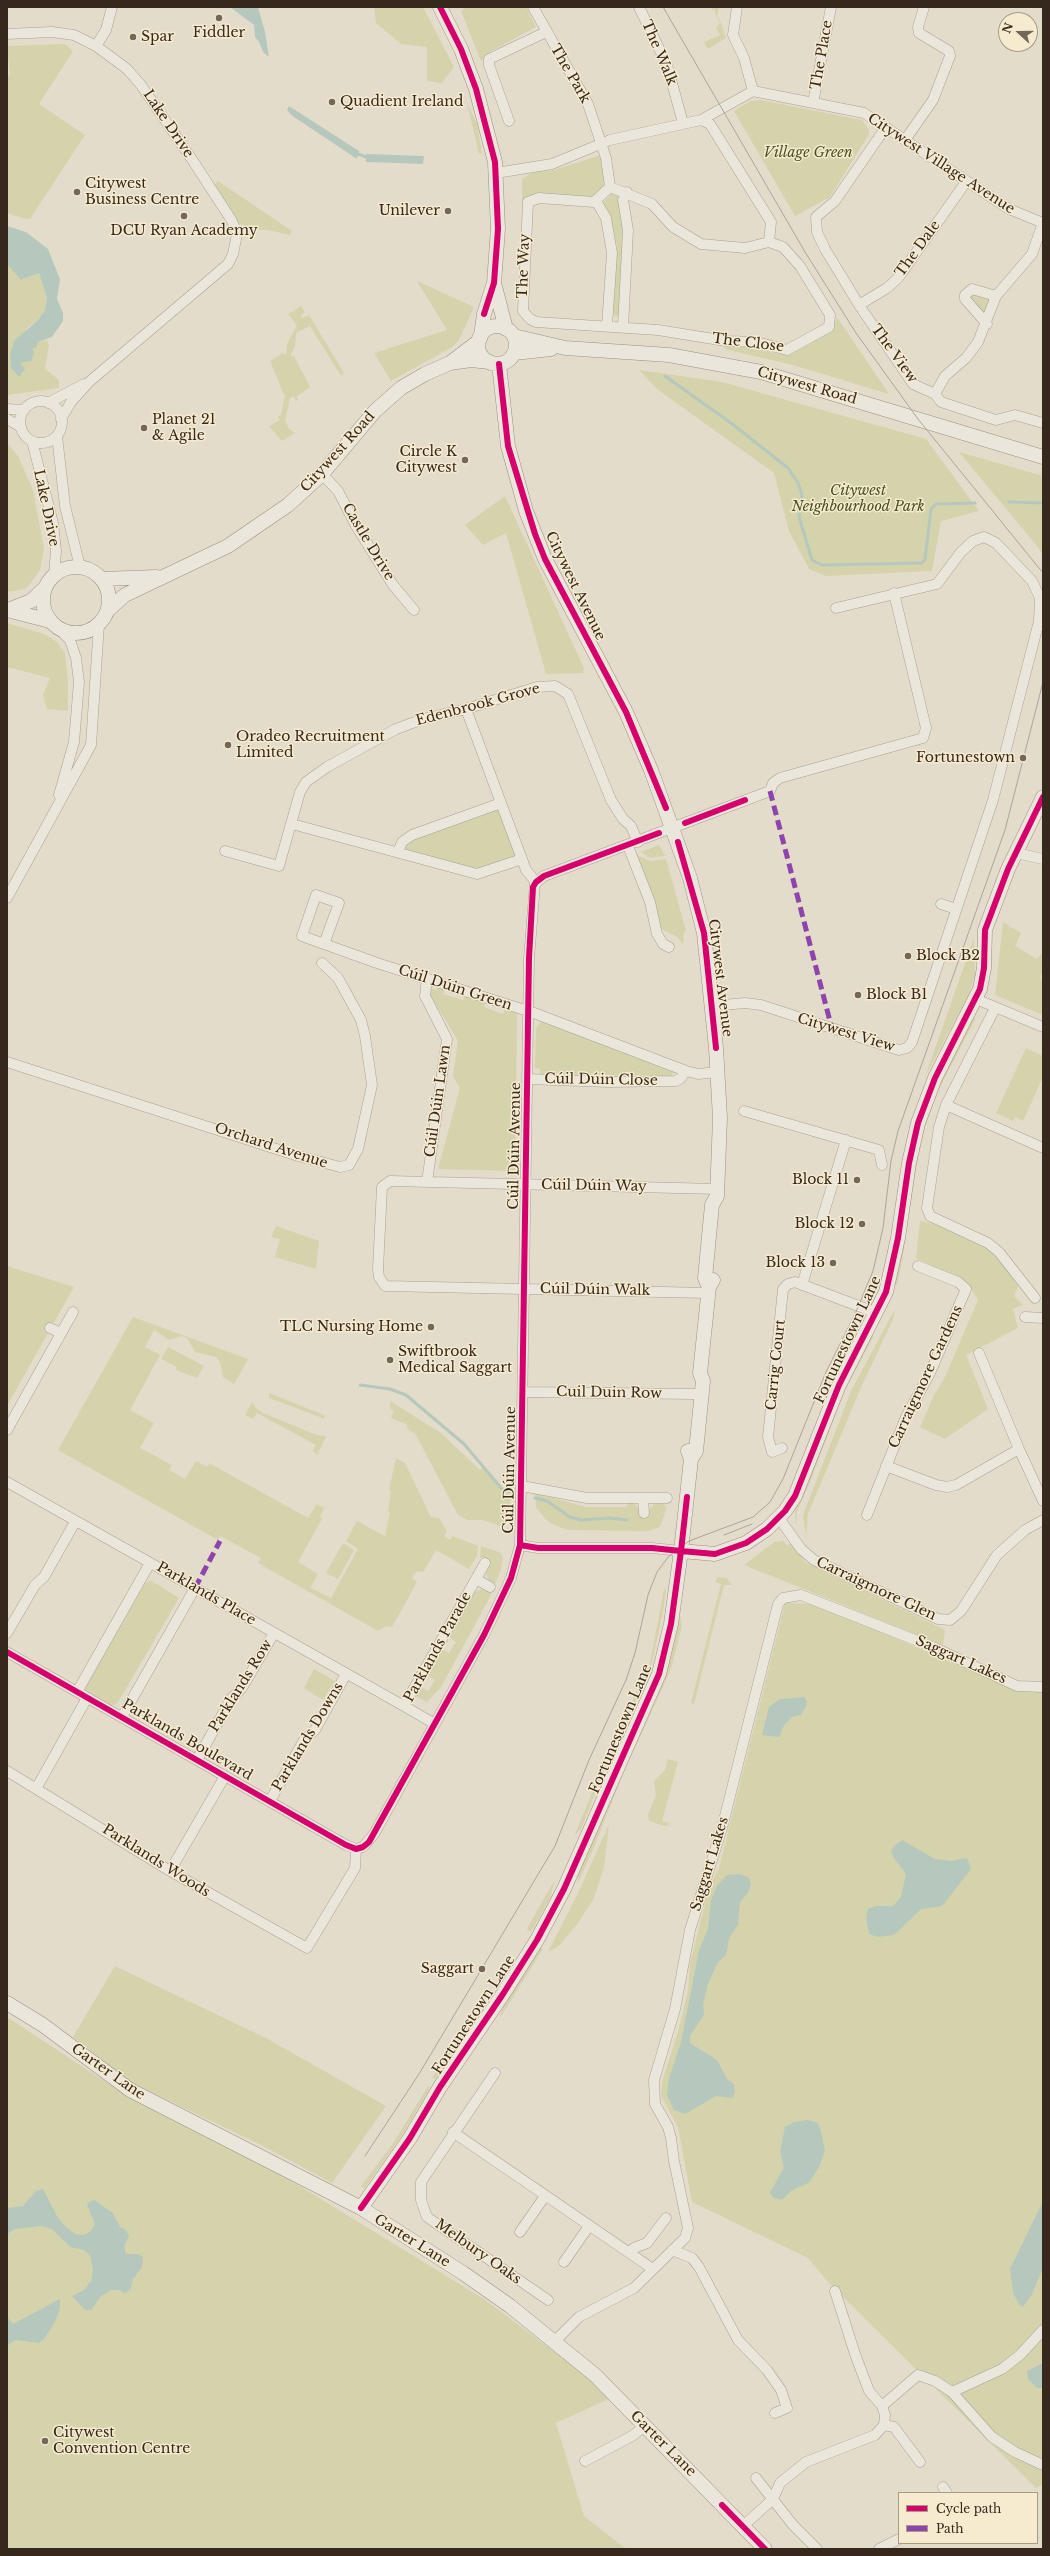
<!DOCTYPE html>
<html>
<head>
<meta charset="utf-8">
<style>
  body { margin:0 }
  #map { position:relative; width:1050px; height:2556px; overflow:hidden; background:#e4dcca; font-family:"Libre Baskerville",serif }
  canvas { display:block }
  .frame { position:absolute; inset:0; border:8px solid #36281c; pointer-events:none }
  .legend { position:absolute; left:898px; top:2492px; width:140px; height:52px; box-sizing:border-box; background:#f6eacf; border:1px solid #a99c87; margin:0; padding:5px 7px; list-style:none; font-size:12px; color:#36281c }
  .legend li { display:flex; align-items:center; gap:8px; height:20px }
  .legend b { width:20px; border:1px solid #a99c87 }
  .north { position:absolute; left:998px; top:12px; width:40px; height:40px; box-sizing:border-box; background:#f6eacf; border:1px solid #a99c87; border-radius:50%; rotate:291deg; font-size:11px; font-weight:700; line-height:16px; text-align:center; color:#36281c }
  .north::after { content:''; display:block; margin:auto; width:14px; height:18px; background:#736759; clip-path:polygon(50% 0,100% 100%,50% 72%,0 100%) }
</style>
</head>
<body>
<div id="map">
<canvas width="1050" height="2556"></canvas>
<div class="frame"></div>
<ul class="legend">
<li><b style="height:5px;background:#d6006c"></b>Cycle path</li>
<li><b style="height:5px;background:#8e44ad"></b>Path</li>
</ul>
<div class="north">N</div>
</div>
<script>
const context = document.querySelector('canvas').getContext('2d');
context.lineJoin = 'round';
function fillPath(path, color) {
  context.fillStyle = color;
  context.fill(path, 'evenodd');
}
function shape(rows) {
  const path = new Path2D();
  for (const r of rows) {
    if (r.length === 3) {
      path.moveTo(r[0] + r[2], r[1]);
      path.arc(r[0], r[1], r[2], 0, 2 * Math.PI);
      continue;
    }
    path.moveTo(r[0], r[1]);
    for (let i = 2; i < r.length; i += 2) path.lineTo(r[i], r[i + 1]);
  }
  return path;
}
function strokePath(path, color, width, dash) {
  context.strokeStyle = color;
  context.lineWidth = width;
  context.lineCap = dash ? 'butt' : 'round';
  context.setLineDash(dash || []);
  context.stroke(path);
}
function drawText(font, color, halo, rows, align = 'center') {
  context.font = font + ' "Libre Baskerville",serif';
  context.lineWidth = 3;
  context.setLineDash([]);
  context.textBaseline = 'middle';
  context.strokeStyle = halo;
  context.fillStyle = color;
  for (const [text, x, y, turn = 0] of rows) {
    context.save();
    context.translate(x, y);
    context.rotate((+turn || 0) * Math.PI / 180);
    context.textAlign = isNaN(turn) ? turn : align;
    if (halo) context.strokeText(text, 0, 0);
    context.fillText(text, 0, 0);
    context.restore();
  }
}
fillPath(shape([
  [374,7,423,7,454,67,442,83,427,81,427,47,401,44,376,23],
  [466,7,526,7,536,27,490,52,481,61,461,11],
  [711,7,719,7,717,16,721,23,726,38,708,49,704,42,720,35,716,28,720,23,715,13,715,9,713,11],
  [65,44,73,51,39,104,85,135,30,219,26,219,7,213,7,76,10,75,7,46],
  [761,100,862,120,869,130,868,136,830,197,795,216,734,111,750,101],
  [467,103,477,124,482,153,479,154],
  [598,156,602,157,606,184,593,197,539,194,522,200,522,179,532,173,554,170],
  [218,181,292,231,290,235,268,230,255,230,255,227,244,229,244,225,238,224,215,185],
  [612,193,615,193,620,197,625,239,619,314,616,317,613,314,617,245,611,220,603,203],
  [7,264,22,280,39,273,47,298,45,310,38,320,27,328,11,368,19,377,19,363,34,351,33,348,38,342,47,340,49,345,45,369,59,380,59,388,7,395],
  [417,281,474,307,459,340,452,347,391,381,374,353,447,330],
  [972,293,990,299,985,314,983,314,969,299],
  [301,306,305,312,300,316,302,318,309,315,344,373,341,376,310,326,296,333,295,346,290,356,294,356,310,387,297,396,298,400,296,401,294,396,290,398,285,421,289,429,295,433,282,441,269,426,280,420,278,417,281,415,285,397,270,361,283,353,286,355,287,344,297,325,288,314],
  [837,317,889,394,793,365,724,349,728,346,745,345,778,354,792,354,832,331],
  [639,370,722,382,926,439,979,511,941,521,932,571,826,576,809,569,789,531,774,473,657,389],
  [7,443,18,456,33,490,44,548,40,570,30,584,25,589,7,592],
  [959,452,1043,476,1043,554,1027,534],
  [505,496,584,668,583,673,546,674,506,533,483,545,465,525],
  [7,623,44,634,57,642,65,653,68,681,68,711,47,709,43,695,50,678,7,667],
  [500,807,517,858,479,872,402,851,406,843,416,837],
  [659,845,665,856,650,858,641,852],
  [635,854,650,861,666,859,686,931,684,932,683,944,677,937,662,929,649,885],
  [1003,922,1021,933,1015,946,1037,959,1043,952,1043,974,1039,976,1043,983,1043,1015,995,995],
  [974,938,975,976,968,996,925,1077],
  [438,986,445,989,443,994,463,1000,465,996,485,1002,484,1007,503,1014,505,1009,517,1013,515,1171,438,1169,460,1088,453,1076,458,1041,429,993,430,988,436,990],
  [973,1017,976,1018,938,1091,925,1127,917,1163,902,1262,897,1285,895,1284,918,1147,936,1091],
  [541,1021,674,1072,671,1076,540,1074,540,1069,535,1068,536,1028],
  [1026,1048,1043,1056,1043,1077,1023,1121,1015,1117,1013,1121,996,1113],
  [920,1221,935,1224,996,1253,1018,1286,1014,1296,1023,1305,1013,1309,1018,1328,966,1355,988,1409,945,1439,920,1427,934,1395,944,1379,978,1300,967,1282,916,1258],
  [276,1226,319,1241,316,1269,275,1257,280,1239,271,1237],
  [7,1266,74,1287,7,1406],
  [895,1309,893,1319,860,1390,808,1514,806,1536,803,1515,851,1391],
  [133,1317,248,1359,234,1384,223,1377,220,1362,216,1357,195,1352,187,1338,182,1336,169,1340,154,1330,145,1347,160,1355,130,1410,154,1423,140,1448,172,1465,169,1470,185,1479,196,1461,207,1467,209,1463,308,1518,317,1504,324,1508,320,1517,322,1519,298,1562,318,1574,310,1589,311,1588,331,1598,358,1549,346,1541,357,1521,385,1536,390,1512,388,1512,391,1490,389,1490,396,1458,405,1463,431,1517,439,1518,447,1531,444,1536,450,1540,452,1536,478,1546,477,1556,469,1569,436,1550,423,1572,418,1571,413,1575,413,1579,417,1582,392,1627,386,1626,378,1631,258,1563,261,1558,220,1536,218,1540,58,1450],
  [872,1334,874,1336,845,1390,809,1485,797,1511,796,1526,795,1510,806,1487,841,1394],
  [168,1347,204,1366,197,1378,176,1370,177,1367,161,1359],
  [269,1393,324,1415,325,1419,269,1398],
  [390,1401,441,1433,480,1470,482,1467,511,1495,508,1522,500,1526,483,1520,467,1520,458,1515,416,1435,408,1429,406,1424,391,1418,394,1411,390,1409],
  [252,1402,256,1408,263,1413,317,1435,325,1436,326,1437,317,1455,313,1451,316,1445,257,1413,253,1419,245,1415],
  [535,1493,586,1507,626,1507,629,1503,633,1503,639,1508,649,1510,654,1504,662,1504,665,1500,664,1506,667,1507,660,1527,648,1531,567,1530,550,1523,541,1514,536,1507],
  [784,1541,786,1545,792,1544,805,1562,945,1630,943,1645,744,1565,774,1542],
  [343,1543,354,1550,338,1579,326,1573],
  [481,1546,499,1552,503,1557,501,1569,490,1597,441,1687,427,1702,416,1696,421,1687,428,1691,435,1680,427,1675,442,1649,449,1653,456,1642,449,1637,475,1592,481,1589,487,1591,491,1584,486,1574,490,1564,480,1557],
  [718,1577,726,1578,732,1585,724,1585,694,1704,691,1703,721,1584,715,1582],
  [152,1581,179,1598,117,1704,108,1706,84,1689,146,1582],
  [664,1589,666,1589,663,1612,650,1671,605,1768,582,1827,574,1837,603,1765,650,1663],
  [785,1603,813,1604,1011,1687,1043,1691,1043,2485,1036,2488,829,2283,808,2258,692,2202,678,2127,661,2096,662,2082,678,2032,688,1991,690,1964,709,1887,719,1868],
  [680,1615,682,1626,671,1669,629,1762,665,1679],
  [314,1669,335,1681,323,1700,304,1688],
  [668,1759,678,1762,662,1821,669,1823,668,1826,661,1825,649,1821,648,1815,656,1795,654,1781,665,1770],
  [622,1777,592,1852,578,1883,578,1874],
  [609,1824,604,1867,594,1898,578,1923,559,1946,548,1952,579,1891],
  [555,1879,550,1898,531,1932,527,1930,529,1925],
  [539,1947,543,1949,500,2018,502,2008],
  [115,1966,266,2038,386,2106,332,2183,263,2146,132,2083,73,2037],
  [7,2017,118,2090,285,2177,484,2299,601,2387,611,2398,556,2423,584,2516,626,2549,7,2549],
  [476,2019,435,2079,432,2078,463,2031],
  [428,2086,430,2088,402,2135,364,2189,361,2186,394,2142]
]), '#d4d3ac');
fillPath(shape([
  [230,7,258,7,265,32,269,57,263,52,259,42,255,37,254,25],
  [289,106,359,151,357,159,291,115,287,110],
  [366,154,424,156,423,164,366,162],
  [7,226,26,232,48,249,60,279,57,299,63,313,63,321,52,337,38,342,36,348,33,348,34,354,31,361,20,363,25,369,19,377,11,368,10,355,14,341,38,320,45,310,47,298,39,273,21,280,7,264],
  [805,1697,807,1704,801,1715,792,1717,784,1725,779,1737,762,1735,769,1707,780,1699],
  [902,1840,935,1859,951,1861,967,1858,971,1869,942,1906,921,1909,894,1935,878,1937,869,1934,866,1917,868,1909,875,1906,893,1906,901,1897,906,1874,894,1858,891,1851,895,1845],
  [740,1874,749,1878,751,1883,748,1893,740,1902,738,1924,729,1939,726,1955,718,1962,708,1984,703,2004,704,2015,690,2036,690,2043,717,2060,727,2079,734,2084,735,2092,732,2098,716,2096,685,2114,674,2110,667,2095,669,2079,681,2042,699,1950,708,1929,711,1900,717,1886,727,1875],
  [808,2120,818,2123,821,2132,825,2150,820,2165,810,2182,791,2191,782,2200,774,2198,770,2193,784,2167,780,2152,785,2127,794,2122],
  [43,2189,58,2218,66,2227,75,2234,84,2235,91,2231,95,2224,87,2205,89,2202,94,2200,113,2213,120,2227,126,2230,129,2237,124,2246,126,2254,138,2254,143,2257,142,2267,133,2279,130,2290,124,2293,120,2290,111,2290,101,2296,91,2310,85,2310,72,2296,84,2290,91,2281,93,2270,90,2255,84,2250,70,2247,52,2229,41,2226,15,2229,7,2234,7,2208,23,2206,36,2191],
  [1043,2201,1042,2271,1031,2296,1023,2307,1019,2304,1013,2293,1010,2269],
  [60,2299,60,2307,56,2320,44,2339,39,2343,15,2340,7,2346,7,2317,13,2324],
  [1043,2363,1043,2388,1037,2388,1028,2379,1027,2371]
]), '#b6c8bd');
strokePath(shape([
  [358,154,366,157],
  [665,376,731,423,788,468,798,483,802,495,799,517,812,560,822,565,922,563,925,559,931,509,936,504,975,503],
  [1009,502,1043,503],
  [360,1385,390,1389,406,1395,464,1444,503,1490,512,1492],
  [535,1498,547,1501,570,1517,581,1520,609,1518,627,1520]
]), '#b6c8bd', 3);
const street = shape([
  [533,7,588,104,606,158,610,187,652,204,673,227,701,244,745,248,769,242,783,247,800,266,830,315,829,327,787,350,757,342,726,341,658,330,536,322,530,319,523,311,528,202,539,198,594,202,610,187],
  [639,7,667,65,683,123],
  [737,7,733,35,744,58,753,91],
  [7,34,52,32,74,35,96,46,127,69,141,85,193,161,232,221,237,234,233,254,228,264,89,382,71,402,61,419],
  [96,46,106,30,112,7],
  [813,103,831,7],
  [701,120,710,124,771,222,769,242],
  [509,121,489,65,489,59,546,32],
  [886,127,835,201,816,217,817,232,825,249,859,305,913,384,935,394,941,402,996,420,1015,415,1043,423],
  [905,140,933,100,950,56,949,51,919,33,918,27,924,7],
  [496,173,552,164,610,140,701,120,753,91,864,113,1009,209,1043,223,1032,254,996,296,978,342,966,358,945,376,935,394],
  [596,201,606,218,612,253,607,326],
  [859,305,887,288,898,278,966,182],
  [987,324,965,299,965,295,972,289,996,296],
  [623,327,628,230,623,200,627,192],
  [41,422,21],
  [48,403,84,384],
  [7,409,24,410],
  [7,419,21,427],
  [57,436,65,506,80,567],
  [32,441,53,523,56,551,54,575],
  [322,474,338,491,355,524,393,585,414,610],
  [58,628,70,640,76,658,79,682,74,742,59,795],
  [466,709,526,870,536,882],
  [292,824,477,874,522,859],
  [628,846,650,902,657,934,663,944,669,947],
  [225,851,279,866,300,792,306,782,327,767,396,729,423,719,466,709,537,687,555,686,568,694,611,800,623,819,631,826,638,842],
  [398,852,402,842,412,835,501,803],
  [1016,853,1043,859],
  [7,898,91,745,99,624],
  [941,904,956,909],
  [324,944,339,903,316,895,302,936,377,963,534,1013,686,1071,698,1074,718,1072],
  [976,999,1043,1027],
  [712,1006,745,1003,761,1005,899,1050,907,1048,912,1042,993,800,1039,621,1040,598,1032,581,996,543,984,537,973,541,961,552,937,584,836,608],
  [995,1008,946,1105,939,1127,927,1208,930,1216,988,1243,999,1252,1035,1298],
  [7,1062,295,1155,340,1167,349,1165,358,1149,372,1085,365,1036,361,1020,338,978,322,963],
  [528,1079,609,1082,675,1081,680,1079,686,1071],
  [946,1105,1043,1148],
  [744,1111,879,1150,882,1165],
  [427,1182,447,1039,425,996,427,978],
  [802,1285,846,1140],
  [708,1293,385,1286,379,1277,378,1269,382,1187,390,1181,718,1189],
  [1025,1317,1043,1318],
  [50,1328,61,1333],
  [979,1353,1019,1449,1043,1501],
  [524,1392,694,1394],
  [7,1430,73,1312],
  [782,1448,772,1452,768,1437,783,1289,788,1284,795,1282,877,1313],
  [886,1466,936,1485,947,1487,956,1485,1019,1449],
  [7,1482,404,1706],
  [522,1486,587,1498,667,1498],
  [643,1498,644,1513],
  [867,1515,906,1417,930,1373,966,1289,958,1282,918,1266],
  [779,1518,801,1549,814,1560,938,1619,950,1620,961,1611,997,1555,1025,1530,1043,1520],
  [520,1545,538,1548,652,1548,681,1551],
  [476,1579,490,1587],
  [7,1633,35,1585,44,1577,75,1522],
  [7,1652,346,1845,356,1849],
  [77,1692,150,1563],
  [122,1717,195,1588],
  [433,1723,404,1706,485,1563],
  [197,1760,231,1699,242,1688,274,1633],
  [7,1771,170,1871,307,1948,355,1868,356,1849],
  [37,1787,87,1698],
  [270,1801,304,1740,315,1730,346,1674],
  [356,1849,363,1847,374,1834,484,1635,511,1578,520,1545,529,958,535,884,544,876,770,791,773,783,780,778,923,738,926,728,894,593],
  [170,1871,225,1776],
  [495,2073,421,2182,421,2200,427,2217,548,2300],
  [453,2132,653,2269],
  [520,2232,545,2196],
  [672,2250,692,2258,699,2267,738,2340,767,2370,781,2390,787,2408,775,2413],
  [630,2252,634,2248,647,2243,666,2218],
  [564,2262,589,2226],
  [835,2291,855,2354,869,2391,882,2406,885,2415,884,2425,894,2427,920,2462],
  [555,2341,579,2317,634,2288,685,2238,688,2228,674,2161,671,2138,668,2127,655,2104,654,2080,675,2009,690,1930,722,1828,778,1604,783,1598,801,1595,933,1647,1017,1686,1043,1687],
  [952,2392,1002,2369,1020,2355,1043,2330],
  [882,2406,918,2375,921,2376,935,2381,952,2392,992,2437,1015,2452,1043,2465],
  [585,2461,632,2436,645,2426],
  [756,2478,793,2525,817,2549],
  [943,2487,947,2493],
  [743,2526,773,2499,780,2483,806,2462,875,2435,884,2425],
  [879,2549,899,2539]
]);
const secondary = shape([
  [440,7,461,49,476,89,495,162,498,229,494,283,484,314,481,336],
  [494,283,506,329],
  [497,345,19],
  [514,336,565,348,669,355,761,372,1043,457],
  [514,353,551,349],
  [450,363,479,341],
  [499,364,508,446,526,511,545,559,626,712,651,770,690,878,704,933,716,1048,720,1118,717,1196,712,1205,705,1278,709,1287],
  [76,600,33],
  [102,579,157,577],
  [7,610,50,621],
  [8,610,31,601,45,588],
  [108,610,125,595,228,546,288,505,322,474,375,411,401,388,425,374,450,363,471,360,490,362],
  [691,1459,696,1451,703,1381,700,1373,709,1287,713,1280],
  [681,1551,691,1459,688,1451],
  [7,2003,43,2025,130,2090,361,2208,463,2273,510,2306,595,2375,765,2549],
  [361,2208,410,2138,440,2087,503,1994,537,1940,564,1889,659,1674,671,1624,681,1551,715,1554,746,1543,767,1529,785,1511,795,1496,839,1385,886,1292,898,1238,909,1163,918,1123,935,1078,980,989,984,968,985,930,1008,869,1043,797]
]);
strokePath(street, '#a8a094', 11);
strokePath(secondary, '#989084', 15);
strokePath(street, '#ebe6dc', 10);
strokePath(secondary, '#ebe6dc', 14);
strokePath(shape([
  [663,7,805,252,856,333,918,419,1043,573],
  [724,1535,752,1524],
  [365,2156,419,2074,555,1846,589,1760,626,1680,635,1653,648,1595,657,1572,669,1556,689,1541,753,1517,770,1502,783,1479,826,1372,855,1314,873,1271,883,1228,891,1161,898,1131,1005,830,1043,682]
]), '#aaa59c', 1);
strokePath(shape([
  [770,791,832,1029],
  [195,1588,220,1541]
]), '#8e44ad', 5, [10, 5]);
strokePath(shape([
  [440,7,461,49,476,89,495,162,498,229,494,283,484,314],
  [499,364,508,446,535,534,545,559,626,712,666,808],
  [685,823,745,800],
  [678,842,704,933,716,1048],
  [520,1545,538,1548,652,1548,681,1551,687,1497],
  [7,1652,346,1845,356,1849,363,1847,369,1842,484,1635,511,1578,520,1545,529,958,533,887,536,882,544,876,659,833],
  [361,2208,410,2138,440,2087,503,1994,537,1940,564,1889,659,1674,671,1624,681,1551,715,1554,746,1543,767,1529,785,1511,795,1496,839,1385,886,1292,898,1238,909,1163,918,1123,935,1078,980,989,984,968,985,930,1008,869,1043,797],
  [722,2505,765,2549]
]), '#d6006c', 6);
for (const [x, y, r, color] of [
  [219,18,4,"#736759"],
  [133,37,4,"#736759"],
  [332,102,4,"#736759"],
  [77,192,4,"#736759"],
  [448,211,4,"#736759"],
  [184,216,4,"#736759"],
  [144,428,4,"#736759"],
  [465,460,4,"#736759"],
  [228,745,4,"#736759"],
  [1023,758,4,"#736759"],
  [908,956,4,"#736759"],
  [858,995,4,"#736759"],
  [857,1180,4,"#736759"],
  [862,1224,4,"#736759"],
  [833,1263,4,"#736759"],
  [431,1327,4,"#736759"],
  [390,1360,4,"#736759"],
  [482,1969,4,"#736759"],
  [45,2441,4,"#736759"]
]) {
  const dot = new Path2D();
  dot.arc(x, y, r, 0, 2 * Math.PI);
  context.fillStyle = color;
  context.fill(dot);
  strokePath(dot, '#f6eacf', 1.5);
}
drawText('14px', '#36281c', '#f6eacf', [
  ["Fiddler",219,33,"center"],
  ["Spar",141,37],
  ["Quadient Ireland",340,102],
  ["Citywest",85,184],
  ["Business Centre",85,200],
  ["Unilever",440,211,"right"],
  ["DCU Ryan Academy",184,231,"center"],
  ["Planet 21",152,420],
  ["& Agile",152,436],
  ["Circle K",457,452,"right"],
  ["Citywest",457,468,"right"],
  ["Oradeo Recruitment",236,737],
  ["Limited",236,753],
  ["Fortunestown",1015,758,"right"],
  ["Block B2",916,956],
  ["Block B1",866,995],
  ["Block 11",849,1180,"right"],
  ["Block 12",854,1224,"right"],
  ["Block 13",825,1263,"right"],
  ["TLC Nursing Home",423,1327,"right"],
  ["Swiftbrook",398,1352],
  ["Medical Saggart",398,1368],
  ["Saggart",474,1969,"right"],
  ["Citywest",53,2433],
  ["Convention Centre",53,2449]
], 'left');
drawText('14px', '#36281c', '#f6eacf', [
  ["The Walk",659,53,67],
  ["The Place",822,55,-80],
  ["The Park",570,74,60],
  ["Lake Drive",168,124,56],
  ["Citywest Village Avenue",941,164,33],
  ["The Dale",918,249,-54],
  ["The Way",524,266,-88],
  ["The Close",748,343,7],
  ["The View",894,354,54],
  ["Citywest Road",807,386,16],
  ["Citywest Road",338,452,-48],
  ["Lake Drive",46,508,78],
  ["Castle Drive",368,542,59],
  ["Citywest Avenue",575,586,64],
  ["Edenbrook Grove",478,705,-15],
  ["Citywest Avenue",720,978,83],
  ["Cúil Dúin Green",455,988,18],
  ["Citywest View",846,1033,17],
  ["Cúil Dúin Close",601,1080,1],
  ["Cúil Dúin Lawn",438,1101,-82],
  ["Orchard Avenue",271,1146,18],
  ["Cúil Dúin Avenue",515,1146,-89],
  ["Cúil Dúin Way",594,1186,1],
  ["Cúil Dúin Walk",595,1290,1],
  ["Fortunestown Lane",848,1340,-65],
  ["Carrig Court",776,1365,-84],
  ["Carraigmore Gardens",926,1377,-65],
  ["Cuil Duin Row",609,1393,1],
  ["Cúil Dúin Avenue",510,1470,-89],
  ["Carraigmore Glen",876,1589,25],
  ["Parklands Place",206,1594,30],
  ["Parklands Parade",438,1647,-61],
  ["Saggart Lakes",961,1660,24],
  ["Parklands Row",241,1686,-58],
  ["Fortunestown Lane",621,1729,-67],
  ["Parklands Downs",308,1737,-59],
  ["Parklands Boulevard",187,1740,30],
  ["Parklands Woods",156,1861,32],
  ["Saggart Lakes",710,1864,-73],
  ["Fortunestown Lane",474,2015,-57],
  ["Garter Lane",108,2072,35],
  ["Garter Lane",412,2241,32],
  ["Melbury Oaks",478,2252,35],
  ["Garter Lane",663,2444,45]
]);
drawText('italic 14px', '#475322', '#f6eacf', [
  ["Village Green",808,153],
  ["Citywest",858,491],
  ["Neighbourhood Park",858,507]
]);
</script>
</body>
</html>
